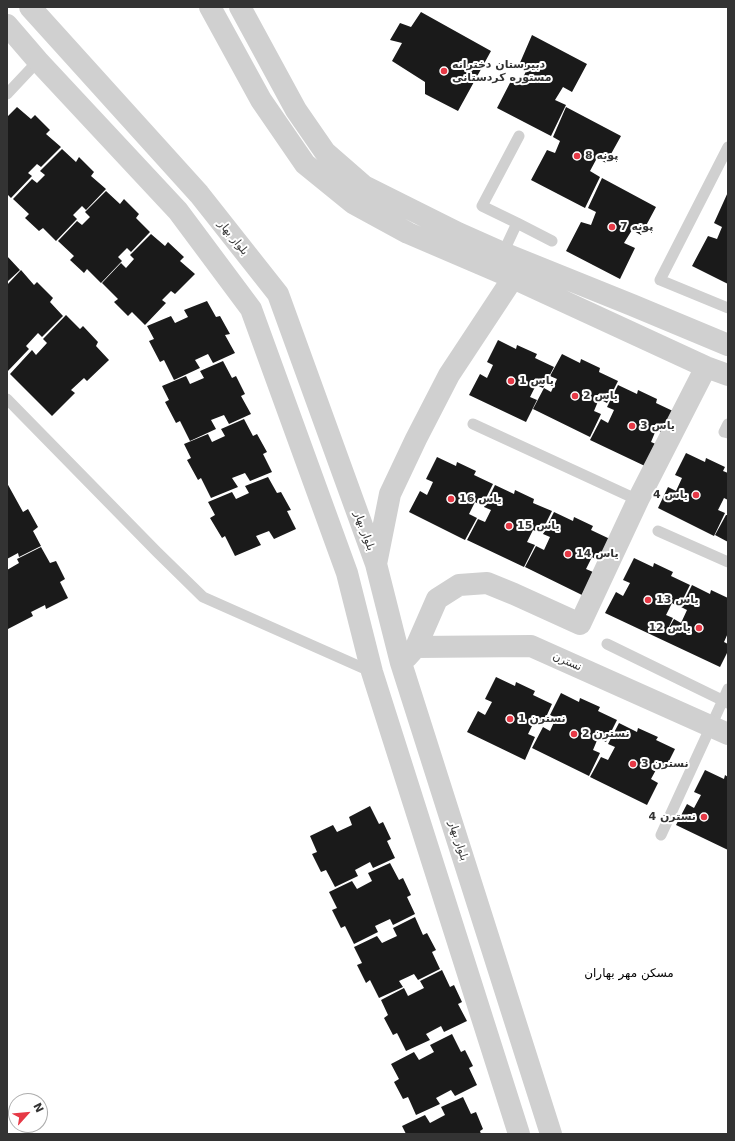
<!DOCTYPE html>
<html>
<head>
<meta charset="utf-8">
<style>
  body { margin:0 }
  #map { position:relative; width:735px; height:1141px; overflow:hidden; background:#fff; font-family:"DejaVu Sans",sans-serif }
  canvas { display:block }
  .frame { position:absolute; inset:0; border:8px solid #333; pointer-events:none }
  .north { position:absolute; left:8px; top:1093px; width:40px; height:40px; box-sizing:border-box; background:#fff; border:1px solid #adadad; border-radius:50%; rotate:63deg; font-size:11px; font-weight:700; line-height:16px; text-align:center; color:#333 }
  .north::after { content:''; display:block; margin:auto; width:14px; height:18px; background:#e63946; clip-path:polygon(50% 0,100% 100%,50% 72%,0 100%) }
</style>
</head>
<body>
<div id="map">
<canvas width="735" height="1141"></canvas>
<div class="frame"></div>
<div class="north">N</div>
</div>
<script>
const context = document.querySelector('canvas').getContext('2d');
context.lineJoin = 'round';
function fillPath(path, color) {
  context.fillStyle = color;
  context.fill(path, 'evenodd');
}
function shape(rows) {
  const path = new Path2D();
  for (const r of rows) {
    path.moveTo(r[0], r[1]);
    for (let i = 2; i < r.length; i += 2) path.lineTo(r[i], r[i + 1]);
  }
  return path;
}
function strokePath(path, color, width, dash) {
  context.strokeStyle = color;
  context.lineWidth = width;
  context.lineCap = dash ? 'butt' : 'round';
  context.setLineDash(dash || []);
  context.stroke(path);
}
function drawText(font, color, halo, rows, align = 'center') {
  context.font = font + ' "DejaVu Sans",Vazirmatn,sans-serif';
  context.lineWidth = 4;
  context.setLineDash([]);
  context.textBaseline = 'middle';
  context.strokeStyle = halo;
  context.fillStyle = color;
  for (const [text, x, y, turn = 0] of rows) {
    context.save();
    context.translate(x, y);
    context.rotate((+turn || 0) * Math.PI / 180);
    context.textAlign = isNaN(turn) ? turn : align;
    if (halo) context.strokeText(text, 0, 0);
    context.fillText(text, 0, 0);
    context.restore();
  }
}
fillPath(shape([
  [421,12,491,51,458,111,425,94,425,82,392,61,402,43,390,40,400,23,411,27],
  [532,35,587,64,572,92,563,87,555,100,566,105,551,136,497,108,512,79,521,82,527,69,519,65],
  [17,107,31,119,35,115,50,130,46,134,61,147,41,167,37,164,28,173,32,176,11,198,7,194,7,117],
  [566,107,621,136,606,163,597,158,590,171,600,177,585,208,531,180,547,150,555,153,560,141,553,137],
  [62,149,76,162,79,157,94,172,91,176,106,189,86,210,82,206,73,215,77,219,56,241,43,228,39,231,25,218,29,214,13,199,32,179,37,183,45,175,40,171],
  [602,178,656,207,641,235,632,230,624,243,635,248,620,279,566,251,581,222,591,225,596,212,588,208],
  [106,191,120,204,124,199,139,214,136,218,150,232,131,252,127,248,118,257,122,261,101,283,87,269,84,273,70,260,74,256,58,241,77,221,82,225,90,217,85,212],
  [728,192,728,284,692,266,708,236,717,239,722,227,714,223],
  [151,234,165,246,168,242,184,257,180,261,195,274,175,294,171,291,162,300,166,303,145,325,132,312,128,316,114,302,118,299,102,283,121,263,126,268,134,259,130,255],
  [7,256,20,270,7,282],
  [21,270,34,285,37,282,53,298,50,302,63,316,42,337,38,333,26,346,29,349,7,372,7,285],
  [207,301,216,317,220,316,230,334,225,335,235,353,213,363,208,354,195,360,200,368,174,380,164,360,160,362,149,341,154,339,147,326,171,316,175,323,188,317,184,310],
  [66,315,80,329,83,326,98,342,96,346,109,360,87,381,84,378,71,390,75,393,52,416,10,374,32,350,36,355,47,343,43,339],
  [498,340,516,349,517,345,537,354,535,358,554,367,543,388,536,385,530,397,537,400,526,422,469,395,480,374,487,378,493,365,487,362],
  [562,354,580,363,581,359,600,368,599,372,618,381,607,403,599,399,594,411,601,414,590,437,533,409,544,388,551,392,557,379,550,376],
  [223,361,232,378,236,376,245,394,241,396,251,414,229,424,224,415,211,420,216,429,190,441,180,421,176,423,165,402,169,400,162,386,186,376,190,384,204,378,200,371],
  [618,385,637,394,638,390,657,399,656,403,675,412,664,433,656,430,651,442,658,445,647,467,590,440,601,419,608,423,614,410,607,407],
  [244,419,253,436,257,434,267,452,263,454,272,472,250,481,245,473,232,478,238,487,211,498,201,478,198,480,187,460,191,458,184,444,208,434,212,442,225,436,221,429],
  [686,453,705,462,706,458,725,467,723,471,728,473,728,500,724,498,718,510,725,513,714,536,658,508,668,487,676,491,682,478,675,475],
  [437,457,456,466,457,462,476,471,474,475,493,484,482,506,475,502,469,514,477,518,465,540,409,512,420,491,427,495,433,482,426,479],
  [268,477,277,493,281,492,291,510,287,511,296,529,274,539,269,531,256,536,261,545,235,556,225,536,222,538,210,518,215,515,208,502,232,492,236,499,249,493,245,486],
  [7,483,23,512,28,509,38,527,33,531,41,546,19,557,18,553,7,559],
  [495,485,514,494,515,490,534,499,533,503,552,511,541,533,533,530,527,542,535,545,524,567,467,540,478,519,485,522,491,510,484,507],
  [554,512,573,521,574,517,593,526,591,530,610,539,599,561,592,557,586,569,593,572,582,595,525,567,536,546,544,550,550,537,543,534],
  [726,515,728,515,728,542,715,535],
  [41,547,50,563,56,561,65,579,60,582,68,598,46,609,45,605,31,612,33,616,8,629,7,627,7,570,19,563,17,559],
  [634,558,653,567,654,563,673,572,671,576,690,585,679,607,672,603,666,615,673,618,666,633,674,619,681,623,687,610,681,607,692,585,710,594,711,590,728,598,728,633,724,642,728,644,728,651,720,667,605,613,616,592,623,596,630,583,623,580],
  [496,677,515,686,516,682,535,691,533,695,552,704,542,726,534,722,528,734,535,737,525,760,467,732,478,711,485,715,492,702,485,699],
  [561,693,579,702,580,698,600,707,598,711,617,720,606,742,598,738,593,750,600,753,589,776,532,748,543,727,550,731,556,718,550,715],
  [619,723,637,732,638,728,658,737,656,740,675,749,664,771,657,768,651,779,658,783,647,805,590,777,601,757,608,760,615,747,608,744],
  [705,770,724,779,725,775,728,777,728,850,676,825,687,804,694,808,701,795,694,792],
  [370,806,379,824,383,822,391,839,387,841,395,858,373,868,370,862,355,870,358,876,335,887,326,870,321,872,312,854,317,852,310,836,333,825,337,832,352,825,349,817],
  [390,863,399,880,403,878,411,895,407,897,415,914,393,925,390,919,375,926,378,932,354,944,345,926,341,928,332,910,337,908,329,892,352,881,357,889,372,881,368,873],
  [415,917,423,935,427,933,436,950,432,952,440,969,418,980,414,974,399,981,403,987,379,998,370,980,366,983,357,965,362,963,354,947,377,936,382,943,397,936,393,928],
  [442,970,450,987,454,985,462,1002,458,1004,467,1021,444,1032,441,1026,426,1034,430,1040,406,1051,397,1033,393,1035,384,1018,388,1015,381,1000,404,988,408,996,424,988,420,981],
  [452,1034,461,1052,465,1050,473,1066,469,1068,477,1085,455,1096,451,1090,436,1098,440,1104,416,1115,408,1097,403,1099,394,1082,399,1079,391,1064,414,1052,419,1060,434,1052,430,1045],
  [463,1097,471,1114,476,1112,483,1129,480,1131,481,1134,406,1134,402,1126,425,1115,430,1123,445,1115,441,1107]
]), '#1a1a1a');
strokePath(shape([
  [7,94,38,61],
  [728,147,660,280,728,308],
  [517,223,552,241],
  [503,253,517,223,482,206,519,136],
  [7,399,157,552,203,597,372,672],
  [473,424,638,500],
  [728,424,724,432,728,433],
  [658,531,728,562],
  [607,644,728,703],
  [661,835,728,689]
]), '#d0d0d0', 11);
strokePath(shape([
  [30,7,199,194,278,294,376,564,401,663,551,1134],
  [210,7,261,100,305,164,353,203,408,233,513,278,706,367,728,375],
  [240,7,296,110,325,152,364,186,458,233,503,253,632,305,728,345],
  [7,25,38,61,178,211,251,309,347,573,372,672,519,1134],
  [376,564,390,494,416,439,449,375,513,278],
  [416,647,437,599,459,585,487,583,514,594,580,624,638,500,706,367],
  [407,657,416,647,531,646,728,734]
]), '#d0d0d0', 22);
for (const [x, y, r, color] of [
  [444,71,4,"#e63946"],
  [577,156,4,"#e63946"],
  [612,227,4,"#e63946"],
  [511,381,4,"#e63946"],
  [575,396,4,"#e63946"],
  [632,426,4,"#e63946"],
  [696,495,4,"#e63946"],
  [451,499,4,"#e63946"],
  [509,526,4,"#e63946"],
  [568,554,4,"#e63946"],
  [648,600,4,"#e63946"],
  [699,628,4,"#e63946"],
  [510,719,4,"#e63946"],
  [574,734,4,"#e63946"],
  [633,764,4,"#e63946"],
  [704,817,4,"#e63946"]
]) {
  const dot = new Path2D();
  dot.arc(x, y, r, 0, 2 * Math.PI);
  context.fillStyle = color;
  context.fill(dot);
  strokePath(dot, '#fff', 1.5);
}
drawText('bold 11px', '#333', '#fff', [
  ["دبیرستان دخترانه",452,65],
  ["مستوره کردستانی",452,78],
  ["پونه 8",585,156],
  ["پونه 7",620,227],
  ["یاس 1",519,381],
  ["یاس 2",583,396],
  ["یاس 3",640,426],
  ["یاس 4",688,495,"right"],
  ["یاس 16",459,499],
  ["یاس 15",517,526],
  ["یاس 14",576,554],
  ["یاس 13",656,600],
  ["یاس 12",691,628,"right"],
  ["نسترن 1",518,719],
  ["نسترن 2",582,734],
  ["نسترن 3",641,764],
  ["نسترن 4",696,817,"right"]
], 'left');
drawText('11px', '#333', '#fff', [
  ["بلوار بهار",233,238,51],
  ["بلوار بهار",364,531,70],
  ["نسترن",567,662,24],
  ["بلوار بهار",458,841,72]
]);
drawText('12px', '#000', '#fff', [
  ["مسکن مهر بهاران",629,974]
]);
</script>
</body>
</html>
